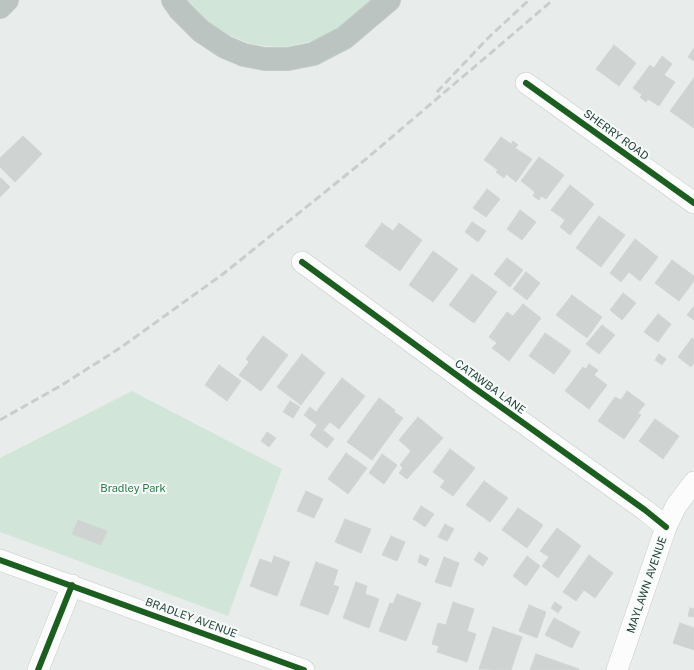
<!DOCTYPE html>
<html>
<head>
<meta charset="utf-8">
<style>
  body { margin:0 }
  canvas { display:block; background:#e8edeb }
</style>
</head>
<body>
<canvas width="694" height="670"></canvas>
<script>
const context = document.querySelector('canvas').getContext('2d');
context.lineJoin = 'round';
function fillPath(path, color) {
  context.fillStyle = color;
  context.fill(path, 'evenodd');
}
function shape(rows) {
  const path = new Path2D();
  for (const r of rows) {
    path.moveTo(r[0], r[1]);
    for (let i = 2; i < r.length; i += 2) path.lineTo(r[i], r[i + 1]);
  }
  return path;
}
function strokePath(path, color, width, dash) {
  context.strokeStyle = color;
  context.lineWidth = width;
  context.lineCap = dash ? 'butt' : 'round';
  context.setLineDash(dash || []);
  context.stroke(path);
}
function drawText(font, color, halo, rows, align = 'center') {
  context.font = font + ' "Public Sans",sans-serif';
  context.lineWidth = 4;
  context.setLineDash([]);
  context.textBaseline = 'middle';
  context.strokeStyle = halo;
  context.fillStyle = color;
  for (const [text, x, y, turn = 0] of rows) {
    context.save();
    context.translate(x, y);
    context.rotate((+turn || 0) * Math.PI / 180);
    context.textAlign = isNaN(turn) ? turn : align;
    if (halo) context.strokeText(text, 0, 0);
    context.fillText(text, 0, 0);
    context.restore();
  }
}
fillPath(shape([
  [188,0,371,0,340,27,316,40,290,46,277,47,251,44,229,35,209,22],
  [132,391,282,469,228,616,0,532,0,458]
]), '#d1e6d8');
const building = shape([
  [614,45,636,63,619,86,596,69,614,45],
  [694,48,694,61,688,57,694,48],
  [662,56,672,64,664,75,675,82,659,106,648,99,646,102,640,97,642,95,633,88,650,65,654,68,662,56],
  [694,78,694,128,670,111,694,78],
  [23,136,42,154,15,182,0,167,0,158,23,136],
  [501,137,511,144,513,141,518,145,515,148,532,159,516,182,506,174,504,178,496,172,498,170,484,160,501,137],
  [539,157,564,175,546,199,541,196,539,200,533,196,535,192,521,181,539,157],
  [1,178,10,187,0,197,0,179,1,178],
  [570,185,594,204,570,235,560,227,565,220,551,210,570,185],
  [487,189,500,199,486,217,473,208,487,189],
  [520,210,536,222,522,240,507,229,520,210],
  [599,216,625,235,601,267,576,248,599,216],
  [472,222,486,231,478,242,465,232,472,222],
  [382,223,393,231,399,223,422,240,400,271,365,246,382,223],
  [635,239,658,257,640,281,629,272,621,282,610,273,635,239],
  [433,251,458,269,433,302,409,285,433,251],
  [507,258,523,270,510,287,494,274,507,258],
  [672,260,694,276,694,281,679,301,655,283,672,260],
  [526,272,540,283,527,300,513,289,526,272],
  [472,274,497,292,474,323,449,305,472,274],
  [623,293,636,303,622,320,610,310,623,293],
  [572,295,602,317,587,338,556,315,572,295],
  [523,304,541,318,509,361,492,348,497,343,489,337,507,312,513,316,523,304],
  [694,306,694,320,687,315,694,306],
  [658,314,671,324,658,342,644,332,658,314],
  [602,325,615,335,599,354,586,344,602,325],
  [545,333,571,351,554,374,529,356,545,333],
  [263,336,288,355,261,391,239,375,249,362,246,359,263,336],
  [692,338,694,340,694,363,691,367,678,357,692,338],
  [302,354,325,373,301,405,277,387,302,354],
  [659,354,666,359,662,365,655,360,659,354],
  [589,364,598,370,594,375,607,385,589,409,565,391,583,367,586,369,589,364],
  [219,365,241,381,227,401,205,385,219,365],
  [342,378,365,396,339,429,330,422,323,430,334,439,327,448,310,435,317,425,304,415,310,407,316,412,342,378],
  [627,391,645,404,638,413,641,415,624,439,598,421,615,397,621,400,627,391],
  [379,398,395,410,394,412,403,418,372,460,347,442,379,398],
  [290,401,300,407,293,418,283,412,290,401],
  [418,417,443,438,407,479,399,473,403,468,400,465,411,451,399,440,418,417],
  [655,419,679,436,663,459,639,441,655,419],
  [267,432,276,438,269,447,261,441,267,432],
  [450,449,475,468,453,496,440,487,445,481,433,472,450,449],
  [346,453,367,468,348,494,328,479,346,453],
  [382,454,397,465,384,484,369,473,382,454],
  [484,481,508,498,490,522,466,505,484,481],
  [306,491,323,499,314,518,297,511,306,491],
  [421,506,434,514,425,527,413,519,421,506],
  [518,508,543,525,527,548,502,530,518,508],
  [345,519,371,529,361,553,335,542,345,519],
  [78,520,107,531,101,545,72,534,78,520],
  [445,524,454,529,447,541,438,537,445,524],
  [557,528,581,546,558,578,542,566,549,557,540,551,557,528],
  [391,536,405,542,397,561,382,555,391,536],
  [479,552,488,558,483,566,474,560,479,552],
  [420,555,429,559,426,566,418,562,420,555],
  [589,555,613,573,595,598,584,590,576,601,563,592,589,555],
  [274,556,290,562,277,596,250,586,260,559,272,563,274,556],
  [527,556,540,566,526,586,513,576,527,556],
  [444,557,459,563,451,587,435,582,444,557],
  [316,562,338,570,333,585,339,587,328,615,300,605,316,562],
  [356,582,367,586,365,594,379,599,369,628,343,618,356,582],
  [397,594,421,603,406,641,379,631,390,603,393,604,397,594],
  [453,602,474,609,467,631,476,634,467,662,437,652,439,646,432,644,438,623,446,625,453,602],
  [555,602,562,607,558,613,551,608,555,602],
  [529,605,546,612,537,638,519,631,529,605],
  [690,608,694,609,694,617,688,616,690,608],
  [554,618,580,632,572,648,545,635,554,618],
  [680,623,694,628,694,650,673,643,680,623],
  [493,627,522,637,511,670,479,669,493,627],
  [536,654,579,669,579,670,530,670,536,654]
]);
fillPath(building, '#cfd4d2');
strokePath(building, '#d1d6d4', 1);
const street = shape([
  [526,83,694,203],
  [302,262,473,387,645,510,666,527],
  [0,560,304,670],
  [38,670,72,585],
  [617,670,666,527,676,506,694,482]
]);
const highway = shape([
  [173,0,180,10,201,31,225,47,244,55,265,59,288,59,313,54,344,38,389,0],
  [0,7,7,0]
]);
strokePath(street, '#c5cac8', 22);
strokePath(highway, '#c3ccc9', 24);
strokePath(street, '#fcfcfc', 21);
strokePath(highway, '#bcc4c2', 22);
strokePath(shape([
  [437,92,488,38,529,0],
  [0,420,62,385,120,348,223,274,366,159,553,0]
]), '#c9cdcc', 3, [8, 4]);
strokePath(shape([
  [526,83,694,203],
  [302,262,473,387,645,510,666,527],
  [0,560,304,670],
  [38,670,72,585]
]), '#1b5e20', 6);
drawText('11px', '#24423a', '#f7fbf9', [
  ["SHERRY ROAD",616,135,36],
  ["CATAWBA LANE",490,387,36],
  ["MAYLAWN AVENUE",647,585,-71],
  ["BRADLEY AVENUE",191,618,20]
]);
drawText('11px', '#2d7a4b', '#f7fbf9', [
  ["Bradley Park",133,489]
]);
</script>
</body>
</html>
